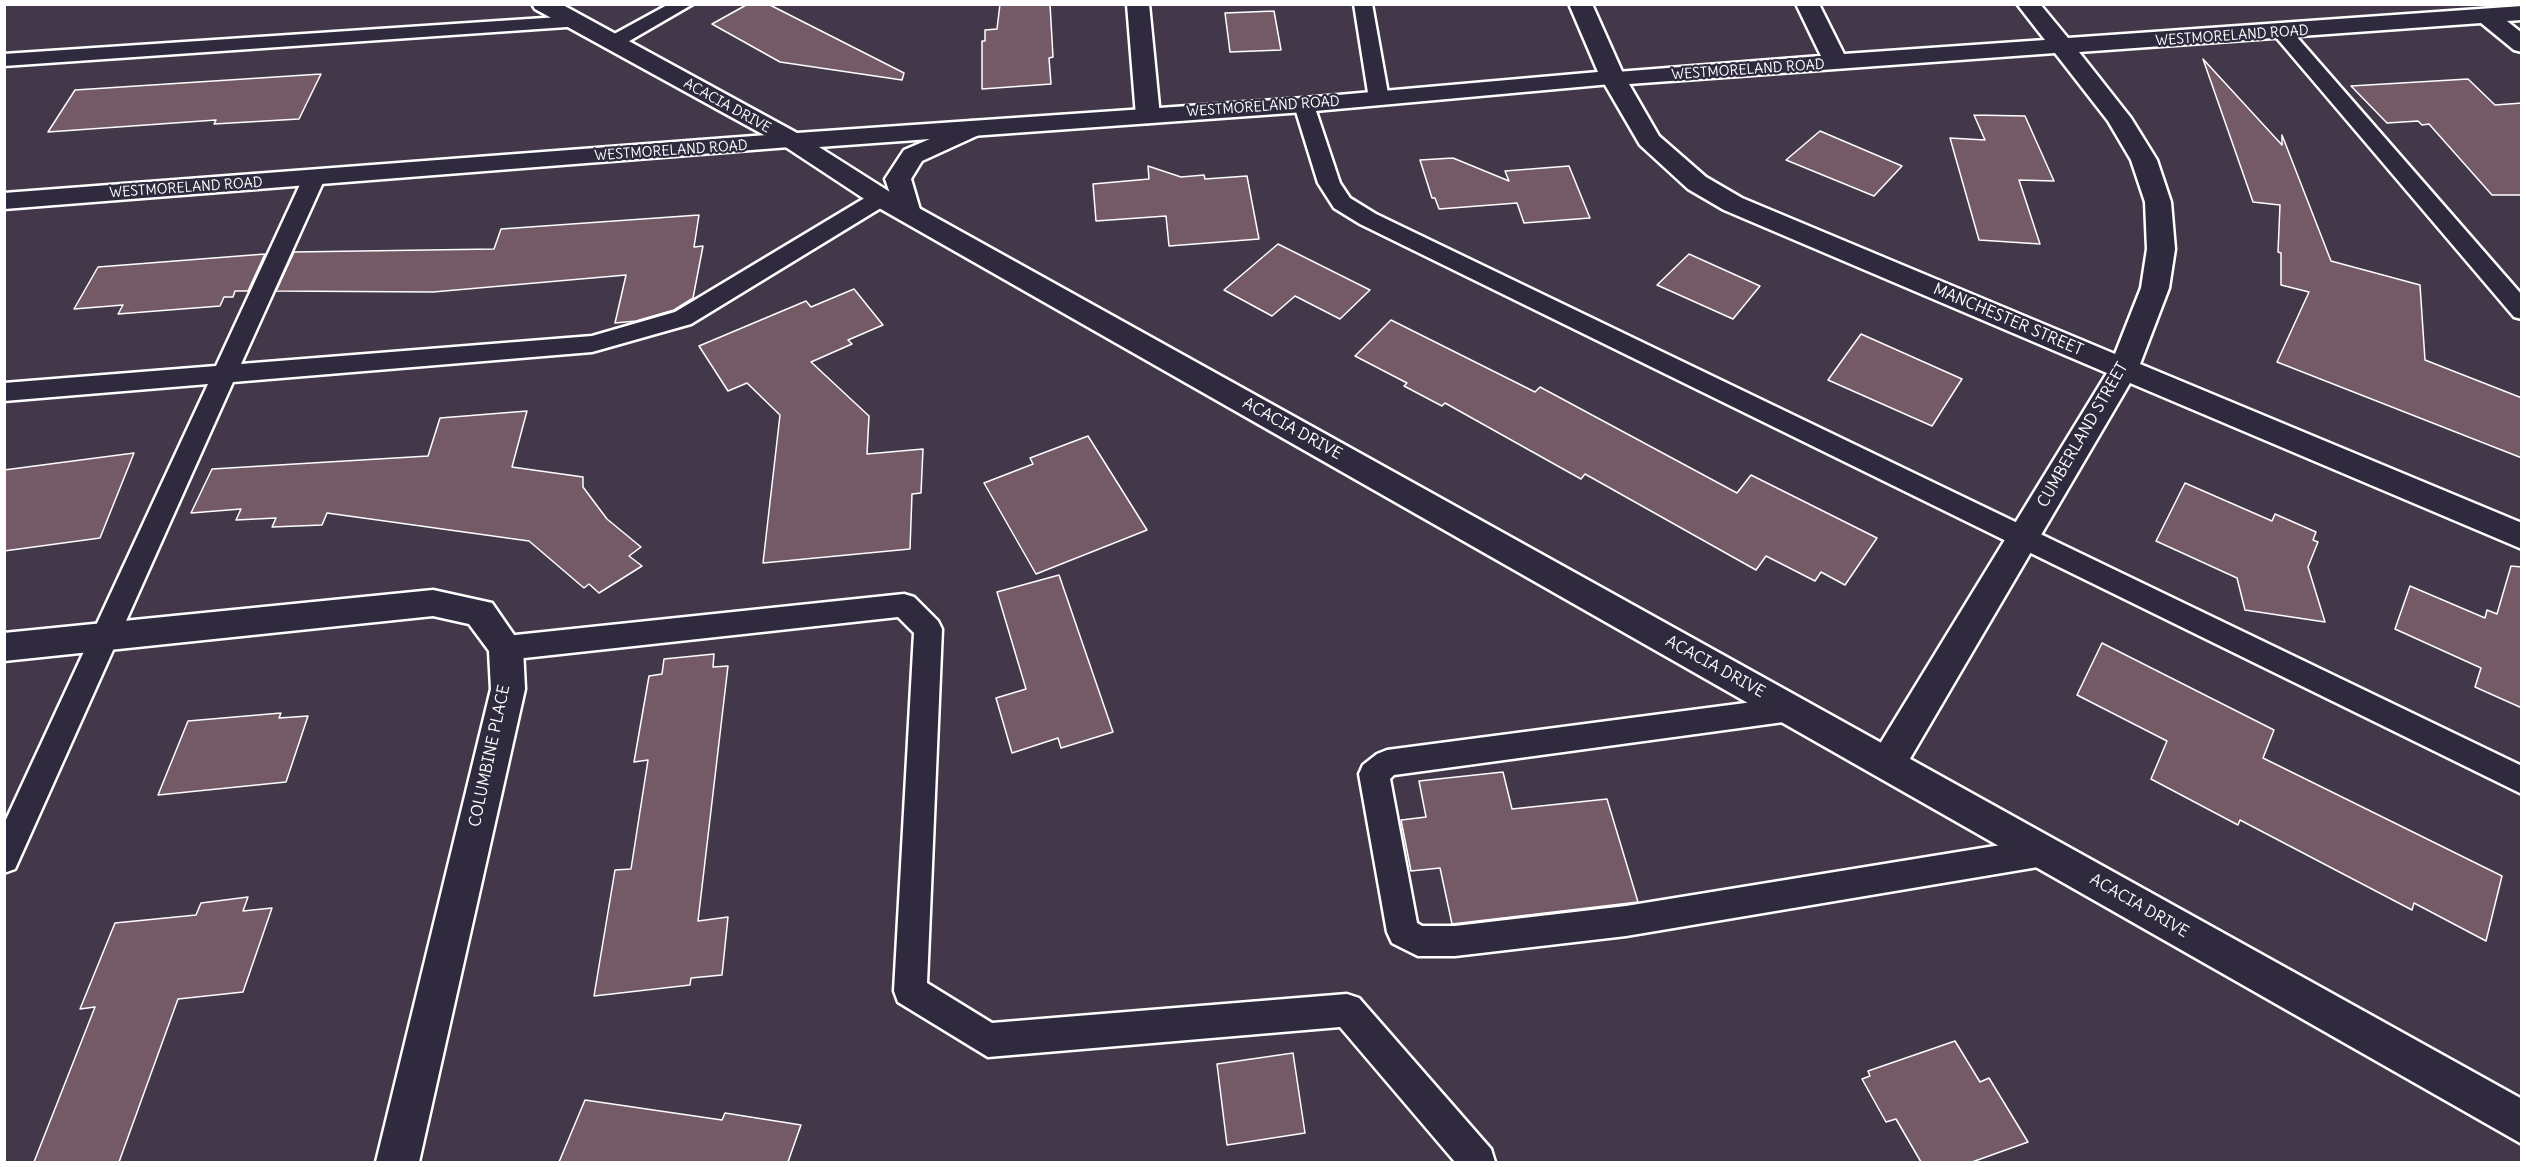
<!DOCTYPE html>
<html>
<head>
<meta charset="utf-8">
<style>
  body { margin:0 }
  #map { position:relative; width:2526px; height:1167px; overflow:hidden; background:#433849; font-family:Delius,sans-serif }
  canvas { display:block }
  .frame { position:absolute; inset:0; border:6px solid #fff; pointer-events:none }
</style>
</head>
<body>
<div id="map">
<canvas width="2526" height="1167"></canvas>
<div class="frame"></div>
</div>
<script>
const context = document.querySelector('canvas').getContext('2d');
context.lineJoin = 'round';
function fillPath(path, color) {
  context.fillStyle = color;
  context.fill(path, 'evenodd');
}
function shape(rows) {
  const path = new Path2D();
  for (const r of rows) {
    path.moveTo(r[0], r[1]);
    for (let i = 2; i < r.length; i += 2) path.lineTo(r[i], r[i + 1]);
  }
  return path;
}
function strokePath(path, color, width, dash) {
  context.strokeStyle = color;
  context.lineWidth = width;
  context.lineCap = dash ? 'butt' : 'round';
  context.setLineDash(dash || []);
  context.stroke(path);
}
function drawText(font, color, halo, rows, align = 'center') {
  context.font = font + ' Delius,sans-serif';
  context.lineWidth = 4.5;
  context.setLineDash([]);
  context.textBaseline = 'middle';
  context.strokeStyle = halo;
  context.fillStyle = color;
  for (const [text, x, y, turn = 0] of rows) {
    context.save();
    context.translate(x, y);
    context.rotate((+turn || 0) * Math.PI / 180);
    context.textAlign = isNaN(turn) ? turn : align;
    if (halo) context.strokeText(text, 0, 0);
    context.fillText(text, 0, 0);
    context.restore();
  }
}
const building = shape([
  [748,4,768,4,904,73,902,80,780,62,712,24,748,4],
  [1000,4,1050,4,1053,57,1049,58,1051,84,982,89,982,41,985,41,985,30,997,29,1000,4],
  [1274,11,1281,50,1230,52,1225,13,1274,11],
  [2203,59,2282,145,2282,135,2331,261,2420,285,2425,360,2522,398,2522,458,2277,362,2309,292,2281,285,2281,253,2278,252,2280,205,2253,202,2203,59],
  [321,74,299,119,214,124,216,120,48,132,75,90,321,74],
  [2468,79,2495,105,2522,103,2522,195,2492,195,2429,124,2422,125,2418,121,2387,123,2351,86,2468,79],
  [1974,115,2025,116,2054,181,2019,180,2040,244,1979,240,1950,138,1985,140,1974,115],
  [1820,131,1902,166,1874,196,1786,160,1820,131],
  [1453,158,1509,181,1505,171,1569,166,1590,218,1524,223,1517,203,1439,209,1435,198,1432,198,1420,160,1453,158],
  [1148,166,1181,177,1204,175,1205,179,1247,176,1259,239,1169,246,1166,216,1096,221,1093,184,1149,179,1148,166],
  [699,215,694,247,703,246,693,298,674,310,636,321,615,323,626,275,433,292,276,291,294,252,494,249,501,229,699,215],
  [1278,244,1370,290,1340,319,1295,296,1272,316,1224,290,1278,244],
  [265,254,248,291,235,291,233,297,224,297,220,306,118,314,123,305,74,309,98,267,265,254],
  [1689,254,1760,286,1733,319,1657,285,1689,254],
  [854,289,883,325,848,340,852,344,811,362,869,416,867,454,923,449,921,493,912,494,910,549,763,563,780,415,747,383,728,391,699,346,806,301,811,307,854,289],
  [1391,320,1535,392,1540,387,1737,493,1751,475,1877,538,1845,585,1821,572,1815,581,1766,556,1756,570,1585,474,1581,479,1445,403,1442,406,1404,386,1407,383,1355,356,1391,320],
  [1861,334,1962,379,1932,426,1828,380,1861,334],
  [527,411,512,467,583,477,583,487,607,519,641,547,629,556,642,566,599,593,589,584,584,588,529,541,327,513,322,525,272,527,276,518,236,520,241,509,191,513,212,469,428,456,440,418,527,411],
  [1088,436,1147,530,1036,574,984,483,1033,464,1030,458,1088,436],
  [134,453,100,538,4,551,4,470,134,453],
  [2185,483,2272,521,2275,514,2316,532,2313,540,2318,542,2308,567,2325,622,2245,610,2237,578,2156,541,2185,483],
  [2511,566,2522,567,2522,708,2475,687,2481,668,2395,629,2410,586,2485,618,2487,610,2497,614,2511,566],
  [1059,575,1113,732,1061,748,1058,738,1012,753,996,698,1026,689,997,592,1059,575],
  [2102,643,2274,730,2263,758,2502,876,2486,941,2414,903,2412,910,2240,820,2238,825,2151,779,2167,741,2077,695,2102,643],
  [714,654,713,667,728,666,698,921,728,917,722,975,691,978,690,985,594,996,615,870,631,869,648,760,634,762,649,676,662,674,664,659,714,654],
  [281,713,279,718,308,716,286,782,158,795,188,721,281,713],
  [1503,772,1512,809,1607,799,1638,902,1452,924,1440,868,1411,871,1401,820,1426,817,1419,781,1503,772],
  [248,897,243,911,272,908,243,992,178,999,119,1162,34,1162,95,1007,80,1009,115,923,196,915,201,903,248,897],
  [1955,1041,1980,1082,1989,1078,2028,1142,1972,1162,1921,1162,1896,1119,1886,1122,1862,1079,1870,1076,1868,1071,1955,1041],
  [1293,1053,1305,1133,1227,1145,1217,1064,1293,1053],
  [585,1100,722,1120,725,1113,801,1125,788,1162,559,1162,585,1100]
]);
fillPath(building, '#735a66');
strokePath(building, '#fff', 1.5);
const lane = shape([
  [669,4,693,4,619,47,605,47,602,43,605,39,669,4],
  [1354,4,1372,4,1389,99,1386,103,1372,103,1369,99,1354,4],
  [574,16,581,18,583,22,581,26,4,66,4,54,574,16],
  [2282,26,2289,28,2522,295,2522,319,2514,317,2275,36,2272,32,2275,28,2282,26],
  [1304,99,1311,101,1314,105,1340,183,1350,198,1376,214,2522,766,2522,794,1360,224,1334,208,1318,183,1294,105,1297,101,1304,99],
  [314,171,321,173,325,178,241,364,592,336,675,312,873,193,881,191,889,193,892,198,889,203,691,324,592,352,233,382,15,869,4,873,4,824,208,384,4,401,4,383,216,366,303,178,307,173,314,171],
  [904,594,914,597,938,621,942,629,927,983,992,1023,1347,994,1359,998,1491,1149,1495,1162,1455,1162,1340,1027,988,1057,898,1002,894,991,914,633,898,617,506,660,496,656,492,648,496,640,506,636,904,594],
  [1791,697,1801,700,1805,709,1801,718,1791,721,1394,775,1390,779,1417,923,1422,926,1455,926,1626,906,2044,838,2055,842,2059,852,2055,862,2044,866,1626,936,1455,956,1418,956,1392,943,1387,932,1359,774,1363,765,1377,754,1387,750,1791,697]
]);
const street = shape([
  [1127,4,1149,4,1160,116,1157,121,1148,123,1139,121,1136,116,1127,4],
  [1796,4,1819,4,1844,54,2045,40,2017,4,2040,4,2068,38,2522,6,2522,20,2507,21,2522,33,2522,52,2514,50,2481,23,2079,52,2131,118,2157,160,2171,202,2175,249,2169,288,2140,364,2522,523,2522,549,2130,383,1901,774,1888,779,1875,774,1870,763,1875,752,2107,373,1724,210,1688,189,1640,145,1601,78,1604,73,1821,56,1796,4],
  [2055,53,2108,121,2131,160,2145,202,2147,249,2141,288,2115,354,1742,198,1706,177,1659,136,1629,84,2055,53],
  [972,121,981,124,984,129,981,134,922,161,911,179,921,213,917,219,908,221,899,219,885,179,904,150,972,121],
  [793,133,802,136,806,141,802,146,4,209,4,193,793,133],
  [433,590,492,603,523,648,525,689,419,1162,376,1162,491,689,489,651,469,624,433,616,4,661,4,633,433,590]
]);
const secondary = shape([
  [532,4,561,4,797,133,1304,98,1598,72,1569,4,1592,4,1625,78,1622,83,1304,112,819,147,890,192,2522,1099,2522,1144,872,204,784,146,535,9,532,4]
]);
strokePath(lane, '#fff', 5);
strokePath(street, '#fff', 5);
strokePath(secondary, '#fff', 5);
fillPath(lane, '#2f2a3d');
fillPath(street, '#2f2a3d');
fillPath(secondary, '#2f2a3d');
drawText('14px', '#fff', '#2f2a3d', [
  ["WESTMORELAND ROAD",2232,36,-4],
  ["WESTMORELAND ROAD",1748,70,-4],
  ["ACACIA DRIVE",727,106,29],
  ["WESTMORELAND ROAD",1263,107,-4],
  ["WESTMORELAND ROAD",671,151,-4],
  ["WESTMORELAND ROAD",186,188,-4]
]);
drawText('16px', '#fff', '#2f2a3d', [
  ["MANCHESTER STREET",2008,320,23],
  ["ACACIA DRIVE",1292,429,29],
  ["CUMBERLAND STREET",2083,435,-60],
  ["ACACIA DRIVE",1715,667,29],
  ["COLUMBINE PLACE",490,756,-78],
  ["ACACIA DRIVE",2139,906,30]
]);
</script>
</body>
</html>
